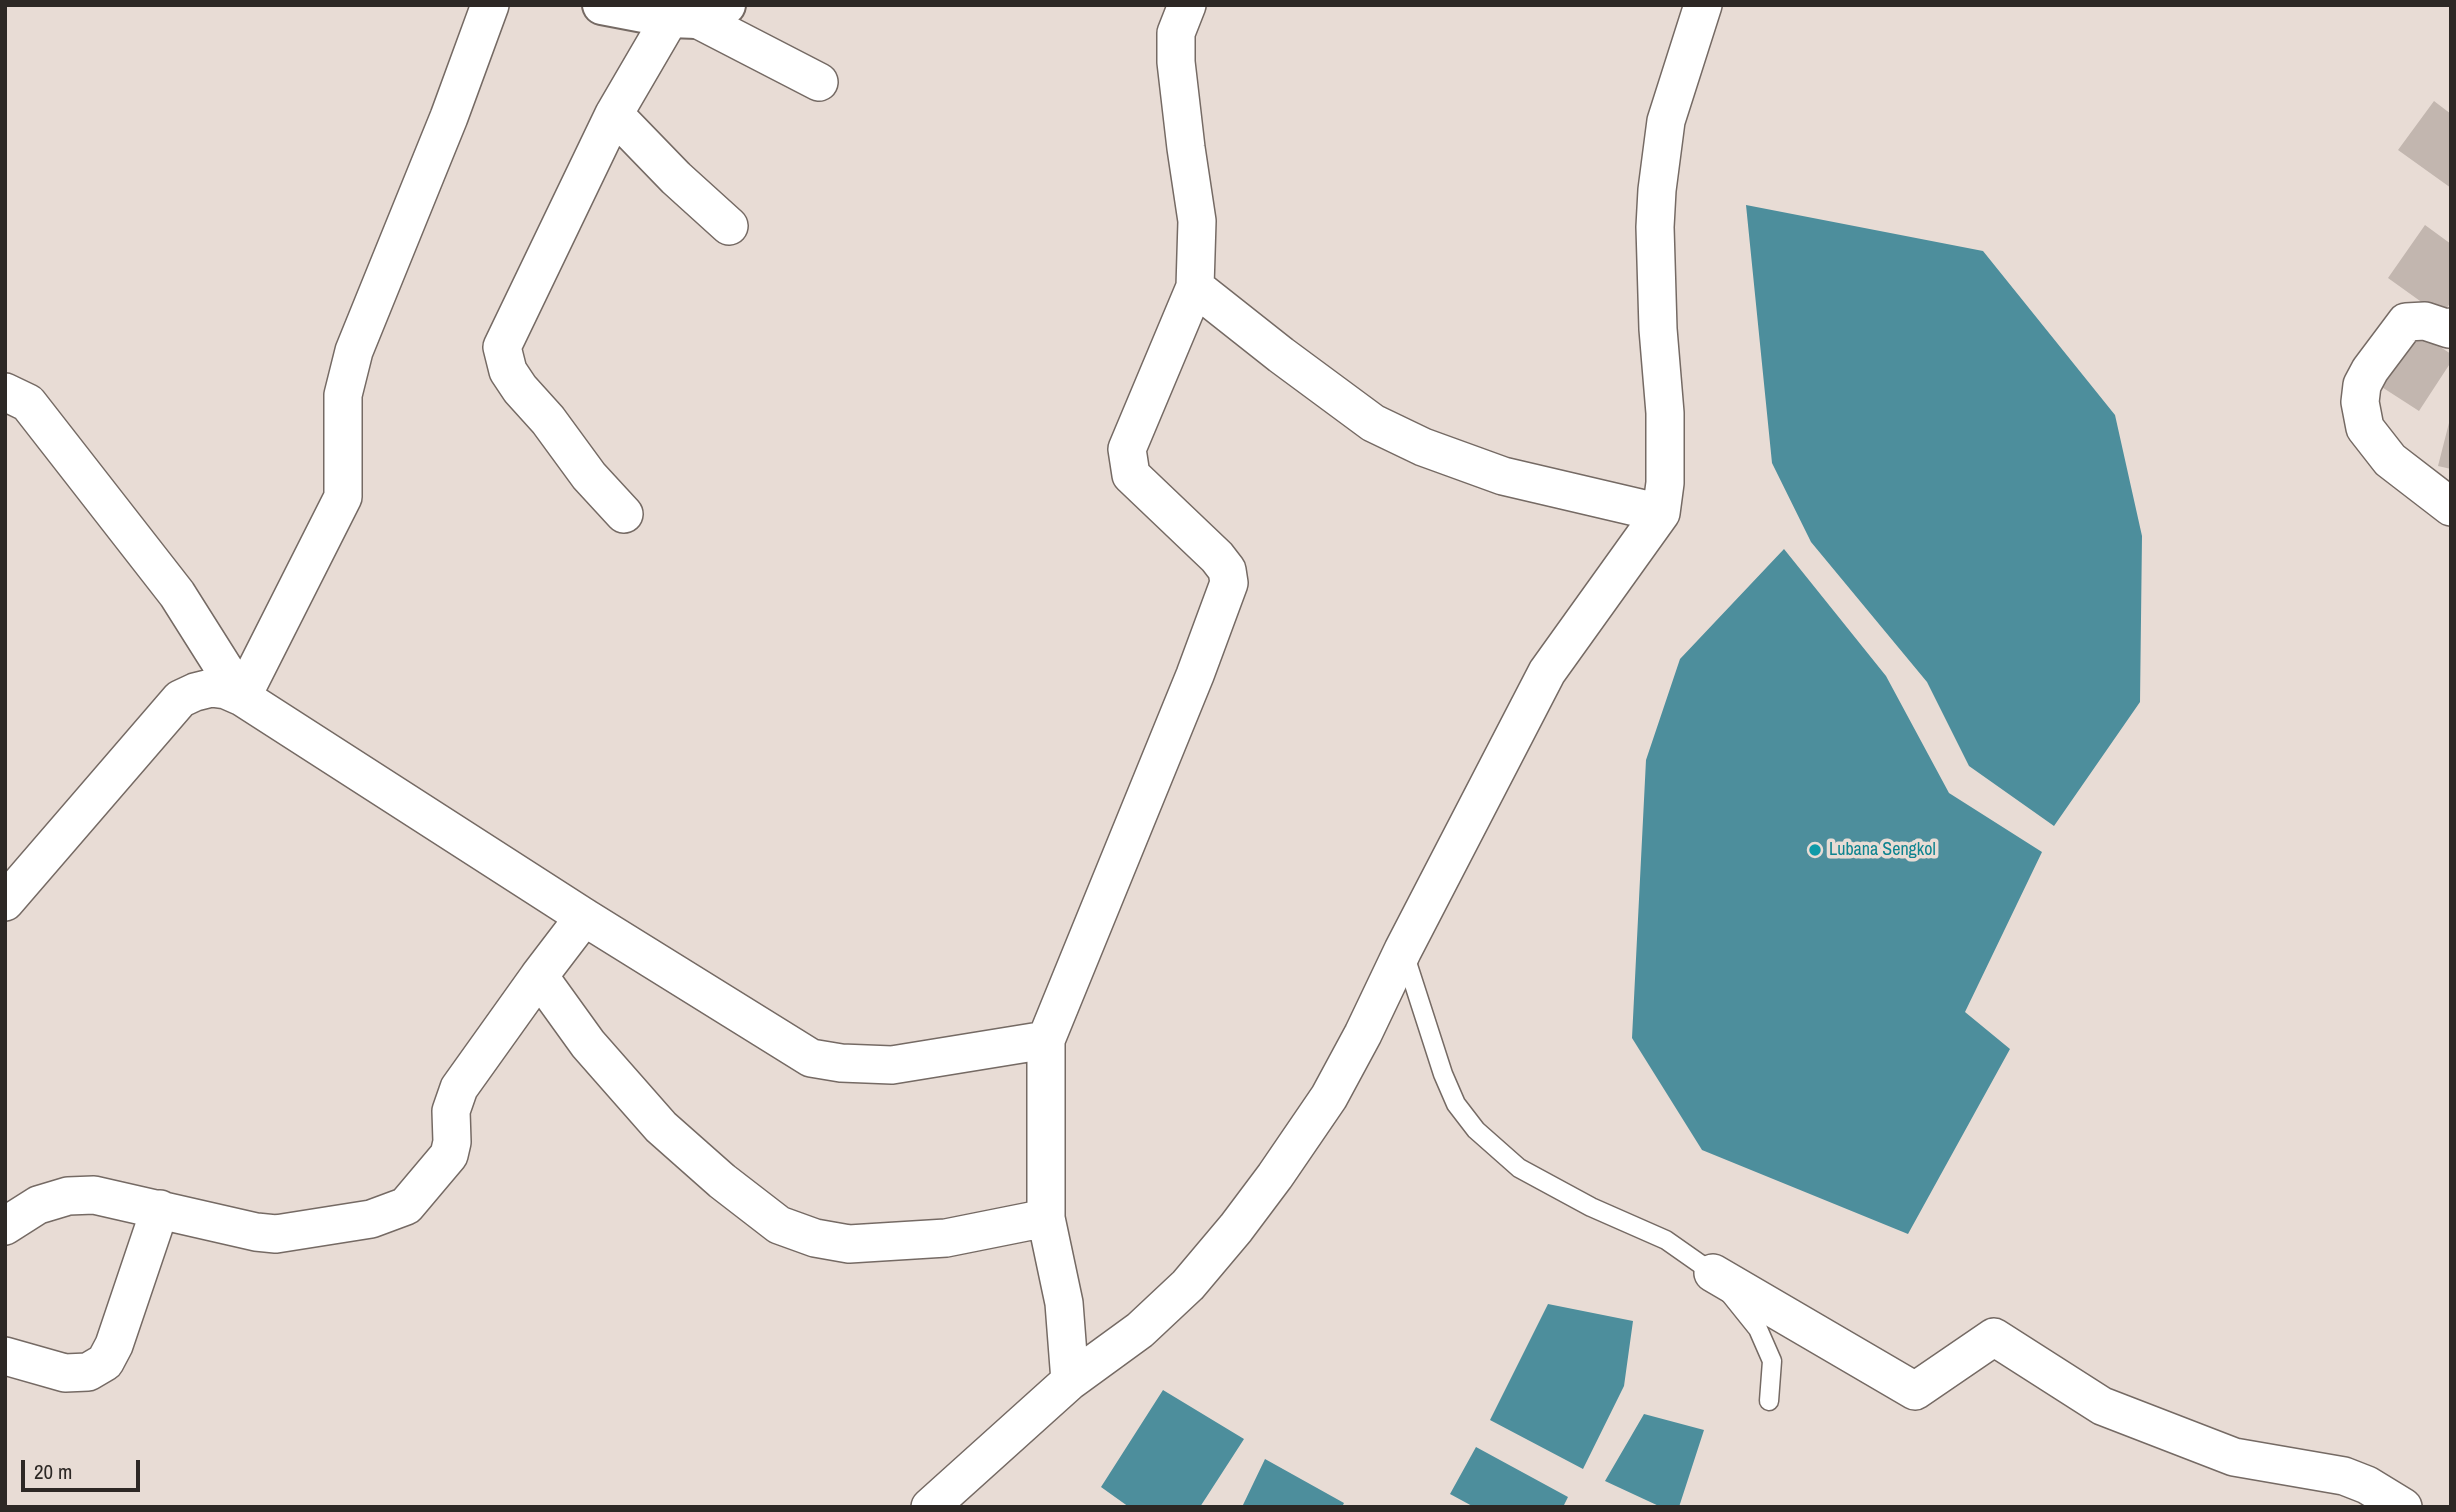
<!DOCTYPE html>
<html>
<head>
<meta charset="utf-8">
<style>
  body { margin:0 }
  #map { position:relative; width:2456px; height:1512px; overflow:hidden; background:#e8dcd5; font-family:"Archivo Narrow",sans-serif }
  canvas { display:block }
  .frame { position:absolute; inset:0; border:7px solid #2d2825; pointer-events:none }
  .scale { position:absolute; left:21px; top:1460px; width:119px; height:32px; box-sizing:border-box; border:4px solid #2d2825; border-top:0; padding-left:9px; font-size:21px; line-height:24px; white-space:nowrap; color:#2d2825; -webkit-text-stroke:5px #e8dcd5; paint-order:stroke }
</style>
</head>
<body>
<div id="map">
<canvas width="2456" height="1512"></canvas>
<div class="frame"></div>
<div class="scale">20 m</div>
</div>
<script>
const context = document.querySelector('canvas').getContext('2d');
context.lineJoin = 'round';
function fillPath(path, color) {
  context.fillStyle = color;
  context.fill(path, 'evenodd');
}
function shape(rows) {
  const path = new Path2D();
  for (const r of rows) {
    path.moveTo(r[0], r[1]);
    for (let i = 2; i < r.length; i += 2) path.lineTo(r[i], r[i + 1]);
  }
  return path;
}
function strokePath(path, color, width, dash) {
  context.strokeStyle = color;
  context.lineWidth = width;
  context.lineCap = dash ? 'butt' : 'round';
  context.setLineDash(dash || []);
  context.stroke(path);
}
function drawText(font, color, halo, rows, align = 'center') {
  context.font = font + ' "Archivo Narrow",sans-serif';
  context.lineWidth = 7;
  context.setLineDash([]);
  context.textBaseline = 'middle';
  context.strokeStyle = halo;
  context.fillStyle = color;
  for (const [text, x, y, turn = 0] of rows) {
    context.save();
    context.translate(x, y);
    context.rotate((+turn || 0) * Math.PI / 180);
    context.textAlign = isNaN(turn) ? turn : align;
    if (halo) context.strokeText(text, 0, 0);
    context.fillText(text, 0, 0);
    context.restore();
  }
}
fillPath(shape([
  [1746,205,1983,251,2115,415,2142,536,2140,702,2054,826,1969,766,1927,682,1811,542,1772,463],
  [1784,549,1886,676,1949,793,2042,852,1965,1012,2010,1049,1908,1234,1702,1150,1632,1038,1646,760,1680,659],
  [1548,1304,1633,1321,1624,1386,1583,1469,1490,1420],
  [1163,1390,1244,1439,1200,1507,1129,1507,1101,1487],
  [1644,1414,1704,1430,1679,1507,1661,1507,1605,1481],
  [1476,1447,1568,1497,1563,1507,1474,1507,1450,1494],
  [1265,1459,1344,1503,1342,1507,1242,1507]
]), '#4d8e9c');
fillPath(shape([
  [2434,101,2451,114,2451,188,2398,150],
  [2425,225,2451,244,2451,302,2441,316,2388,278],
  [2410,327,2451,354,2451,362,2419,411,2374,382],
  [2450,419,2451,419,2451,469,2438,466]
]), '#c2b6af');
const lane = shape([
  [1404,953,1443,1074,1456,1104,1476,1130,1519,1168,1591,1207,1666,1240,1713,1273,1758,1329,1772,1361,1769,1401]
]);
const street = shape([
  [697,19,819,82],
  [614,114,676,178,729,226],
  [1195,287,1281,355,1373,423,1423,447,1503,476,1661,513],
  [2451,327,2449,329,2425,321,2406,322,2370,370,2362,385,2360,402,2365,428,2390,460,2451,507],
  [5,392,28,403,177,594,242,697],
  [624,514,589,476,548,420,520,389,508,371,502,347,614,114,670,18],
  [242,697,343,497,343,395,354,351,449,117,490,5],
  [5,902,180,699,195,692,211,688,226,690,242,697,584,917,811,1058,841,1063,892,1065,1046,1040],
  [584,917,539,976,588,1044,661,1127,722,1181,779,1225,815,1238,849,1244,946,1238,1046,1218],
  [5,1226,38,1205,68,1196,94,1195,256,1232,276,1234,371,1219,406,1206,449,1155,452,1142,451,1111,459,1088,539,976],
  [1713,1273,1915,1391,1994,1337,2102,1406,2234,1457,2344,1476,2367,1485,2403,1507],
  [5,1356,65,1373,88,1372,105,1362,114,1345,160,1209],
  [1070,1381,1064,1303,1046,1218,1046,1040,1195,675,1229,583,1227,570,1217,557,1131,475,1127,449,1195,287,1197,221,1186,148,1176,62,1176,33,1187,5],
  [930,1507,1070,1381,1140,1330,1188,1285,1236,1228,1275,1176,1329,1097,1363,1034,1403,950,1547,672,1661,513,1665,483,1665,413,1658,329,1655,227,1657,190,1666,121,1703,5]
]);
const secondary = shape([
  [602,5,670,18,697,19,726,5]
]);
strokePath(lane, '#756a64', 21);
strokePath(street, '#756a64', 40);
strokePath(secondary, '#756a64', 42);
strokePath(lane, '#fff', 18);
strokePath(street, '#fff', 37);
strokePath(secondary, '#fff', 38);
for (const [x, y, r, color] of [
  [1815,850,7,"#0f9aa8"]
]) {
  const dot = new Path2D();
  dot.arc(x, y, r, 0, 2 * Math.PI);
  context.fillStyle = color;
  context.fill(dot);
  strokePath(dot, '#e8dcd5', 2.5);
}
drawText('18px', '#0d838f', '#e8dcd5', [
  ["Lubana Sengkol",1829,850]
], 'left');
</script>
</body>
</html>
